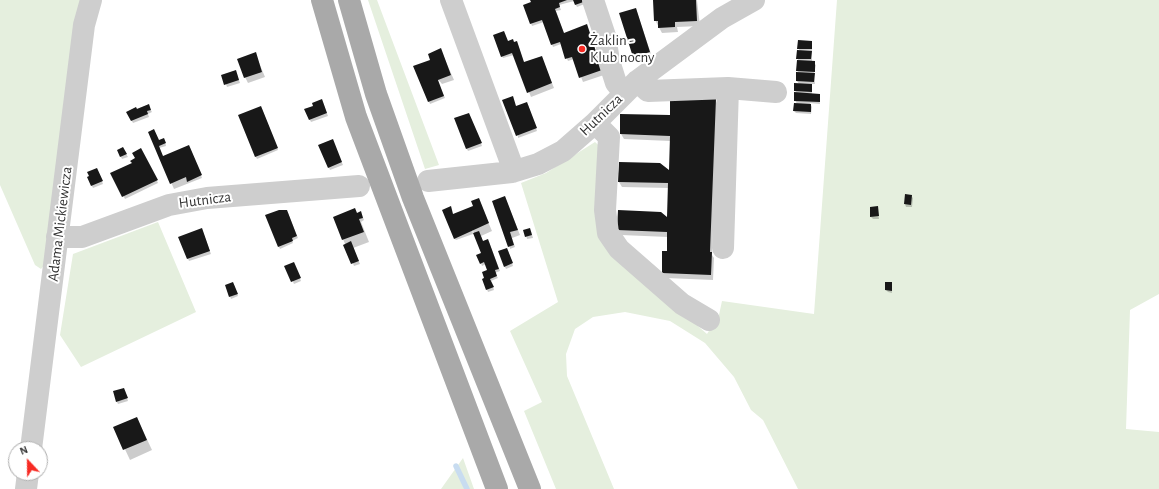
<!DOCTYPE html>
<html>
<head>
<meta charset="utf-8">
<style>
  body { margin:0 }
  #map { position:relative; width:1159px; height:489px; overflow:hidden; background:#fff; font-family:"Alegreya Sans",sans-serif }
  canvas { display:block }
  .north { position:absolute; left:8px; top:441px; width:40px; height:40px; box-sizing:border-box; background:#fff; border:1px solid #adadad; border-radius:50%; rotate:338deg; font-size:11px; font-weight:700; line-height:16px; text-align:center; color:#313131 }
  .north::after { content:''; display:block; margin:auto; width:14px; height:18px; background:#f72b24; clip-path:polygon(50% 0,100% 100%,50% 72%,0 100%) }
</style>
</head>
<body>
<div id="map">
<canvas width="1159" height="489"></canvas>
<div class="north">N</div>
</div>
<script>
const context = document.querySelector('canvas').getContext('2d');
context.lineJoin = 'round';
function fillPath(path, color) {
  context.fillStyle = color;
  context.fill(path, 'evenodd');
}
function shape(rows) {
  const path = new Path2D();
  for (const r of rows) {
    path.moveTo(r[0], r[1]);
    for (let i = 2; i < r.length; i += 2) path.lineTo(r[i], r[i + 1]);
  }
  return path;
}
function strokePath(path, color, width, dash) {
  context.strokeStyle = color;
  context.lineWidth = width;
  context.lineCap = dash ? 'butt' : 'round';
  context.setLineDash(dash || []);
  context.stroke(path);
}
function drawText(font, color, halo, rows, align = 'center') {
  context.font = font + ' "Alegreya Sans",sans-serif';
  context.lineWidth = 4;
  context.setLineDash([]);
  context.textBaseline = 'middle';
  context.strokeStyle = halo;
  context.fillStyle = color;
  for (const [text, x, y, turn = 0] of rows) {
    context.save();
    context.translate(x, y);
    context.rotate((+turn || 0) * Math.PI / 180);
    context.textAlign = isNaN(turn) ? turn : align;
    if (halo) context.strokeText(text, 0, 0);
    context.fillText(text, 0, 0);
    context.restore();
  }
}
fillPath(shape([
  [0,0,83,0,47,262,41,269,35,265,0,185],
  [368,0,377,0,439,165,425,169],
  [837,0,1159,0,1159,294,1130,310,1126,429,1159,432,1159,489,798,489,763,420,751,410,734,377,705,343,670,321,625,312,593,317,575,329,566,354,567,376,614,489,556,489,524,411,542,402,510,331,558,302,521,183,546,173,595,142,604,150,606,245,707,334,719,315,722,301,814,314],
  [158,222,196,312,81,367,60,335,73,254],
  [463,458,474,489,441,489]
]), '#e5efde');
fillPath(shape([
  [531,0,586,0,587,3,577,7,574,1,559,5,561,10,556,11,564,34,591,37,604,75,583,82,574,59,568,61,561,44,553,47,544,22,532,26,524,5,532,3],
  [654,0,697,0,700,26,677,27,678,32,662,33,655,20],
  [636,9,652,57,637,62,634,57],
  [508,42,514,43,524,63,544,63,554,88,531,97,514,55,503,58,502,56],
  [812,42,812,62,816,65,814,74,815,84,811,84,812,94,819,95,820,104,810,103,812,107,811,114,796,113,794,111,797,104,795,100,797,94,795,90,799,84,797,81,799,74,797,70,799,61,797,58,800,51,798,48],
  [255,53,265,77,248,83,245,77],
  [443,55,454,80,442,84,436,77,445,98,430,104,415,67],
  [237,74,240,83,227,87,223,76],
  [715,99,718,105,712,255,714,258,713,280,666,278,663,273,668,252,668,237,621,235,618,230,668,219,669,188,622,187,619,182,670,172,670,141,624,139,621,134],
  [323,103,328,116,311,122,310,120,314,107],
  [148,105,152,112,148,114,149,117,133,123,127,112],
  [528,105,537,131,518,138,516,107],
  [262,109,278,150,257,159,256,157],
  [470,117,482,146,468,151,467,149],
  [149,132,159,141,165,142,166,146,159,148,163,157,190,148,202,178,174,189],
  [333,143,343,165,330,170,320,145],
  [123,149,128,157,122,159,118,151],
  [141,149,158,183,125,199,112,174,133,163],
  [98,172,103,184,93,188,88,178],
  [906,195,911,196,913,198,912,207,906,207,905,204],
  [505,197,520,235,512,238,515,247,510,249],
  [478,199,492,231,481,236,483,242,489,242,500,271,495,273,498,278,491,281,494,290,488,292,483,279,489,271,486,264,482,266,481,263,482,254,472,228,473,234,456,240,454,238,453,215,475,207],
  [877,207,879,219,873,219,871,217],
  [288,213,298,238,292,241,293,243,280,249,279,247],
  [357,214,362,215,364,220,361,222,369,242,353,248,360,264,354,266,334,217],
  [525,230,531,231,533,238,527,239],
  [203,232,211,254,189,261,179,238],
  [508,251,513,266,506,269,505,267],
  [294,265,301,281,294,284,286,266],
  [891,283,892,293,888,292,886,290],
  [234,285,238,296,231,299,230,296],
  [125,392,128,401,118,404,117,402],
  [137,418,152,450,130,460,115,428]
]), '#0003');
strokePath(shape([
  [456,466,467,489]
]), '#c8dcf0', 5.5);
fillPath(shape([
  [530,0,567,0,559,3,560,7,555,9,564,33,587,24,602,70,579,78,572,57,565,59,560,42,551,45,542,20,530,24,523,5,531,2],
  [573,0,589,0,575,5],
  [653,0,696,0,697,21,675,22,675,27,658,28,658,21,654,21],
  [636,8,650,52,633,57,619,13],
  [504,31,508,41,513,39,514,42,517,41,524,62,542,56,552,83,527,93,512,53,501,57,493,35],
  [798,40,812,41,812,49,797,49],
  [441,48,451,75,438,80,444,96,428,102,413,66,430,60,428,54],
  [797,50,812,51,811,59,796,59],
  [256,52,262,72,244,78,237,59],
  [797,60,815,61,815,72,796,71],
  [236,70,239,80,224,85,221,75],
  [796,72,815,73,814,82,796,81],
  [794,83,812,84,812,92,794,91],
  [794,92,820,94,820,102,794,101],
  [513,96,516,106,527,102,537,128,516,136,502,100],
  [670,96,716,98,710,252,712,252,711,275,662,273,662,251,667,251,667,232,617,230,618,210,661,212,667,217,668,183,618,182,619,162,660,163,669,170,670,136,620,134,620,114,670,115],
  [322,99,327,113,309,120,304,109,313,106,312,103],
  [794,103,811,104,811,112,793,111],
  [149,104,151,110,147,111,148,114,131,121,126,112,136,107,137,109],
  [261,106,278,148,255,157,238,115],
  [469,113,482,143,466,149,454,118],
  [154,129,159,140,164,138,166,143,159,146,163,156,189,145,202,175,187,182,186,177,170,184,148,132],
  [333,139,342,162,328,168,318,145],
  [123,147,127,154,120,157,117,150],
  [141,148,158,180,122,197,110,173,132,163,130,161,135,158,132,153],
  [97,168,103,181,91,186,87,177,89,176,87,172],
  [905,194,912,195,911,205,904,204],
  [505,196,518,230,510,232,514,245,508,247,492,201],
  [479,198,489,223,454,239,442,210,451,206,453,214,473,206,471,201],
  [878,206,879,216,870,217,870,207],
  [355,208,357,213,361,211,363,218,359,219,364,232,342,240,333,217],
  [279,210,287,210,297,236,292,238,293,241,278,247,265,215],
  [202,228,210,251,187,259,178,237],
  [530,228,532,235,525,237,523,230],
  [479,231,483,241,488,239,499,269,495,270,497,276,490,279,494,287,486,290,482,279,484,278,482,272,487,270,484,262,480,264,476,255,481,253,473,233],
  [351,241,359,261,351,264,343,245],
  [507,248,513,263,504,267,498,251],
  [294,262,301,278,291,282,284,266],
  [233,282,238,294,229,297,225,285],
  [885,282,892,282,892,291,885,290],
  [124,388,128,398,116,402,113,391],
  [137,417,147,440,123,450,113,427]
]), '#181818');
strokePath(shape([
  [451,0,510,160,512,172],
  [593,0,605,36,609,61,616,83,624,93],
  [637,81,648,91,728,88,723,248],
  [728,88,776,92],
  [595,123,609,137,605,210,608,233,619,249,682,304,709,320],
  [428,181,512,172,538,164,563,151,595,123,637,81,722,18,754,0],
  [57,237,82,237,169,205,207,198,359,186],
  [31,449,84,25,91,0],
  [26,489,28,473]
]), '#cecece', 22);
strokePath(shape([
  [322,0,356,117,497,489],
  [349,0,376,94,413,198,530,489]
]), '#a9a9a9', 22);
for (const [x, y, r, color] of [
  [582,49,4,"#f72b24"]
]) {
  const dot = new Path2D();
  dot.arc(x, y, r, 0, 2 * Math.PI);
  context.fillStyle = color;
  context.fill(dot);
  strokePath(dot, '#fff', 1.5);
}
drawText('15px', '#313131', '#fff', [
  ["Żaklin -",590,40],
  ["Klub nocny",590,57]
], 'left');
drawText('15px', '#313131', '#fff', [
  ["Hutnicza",601,115,-44],
  ["Hutnicza",205,200,-7],
  ["Adama Mickiewicza",60,224,-83]
]);
</script>
</body>
</html>
